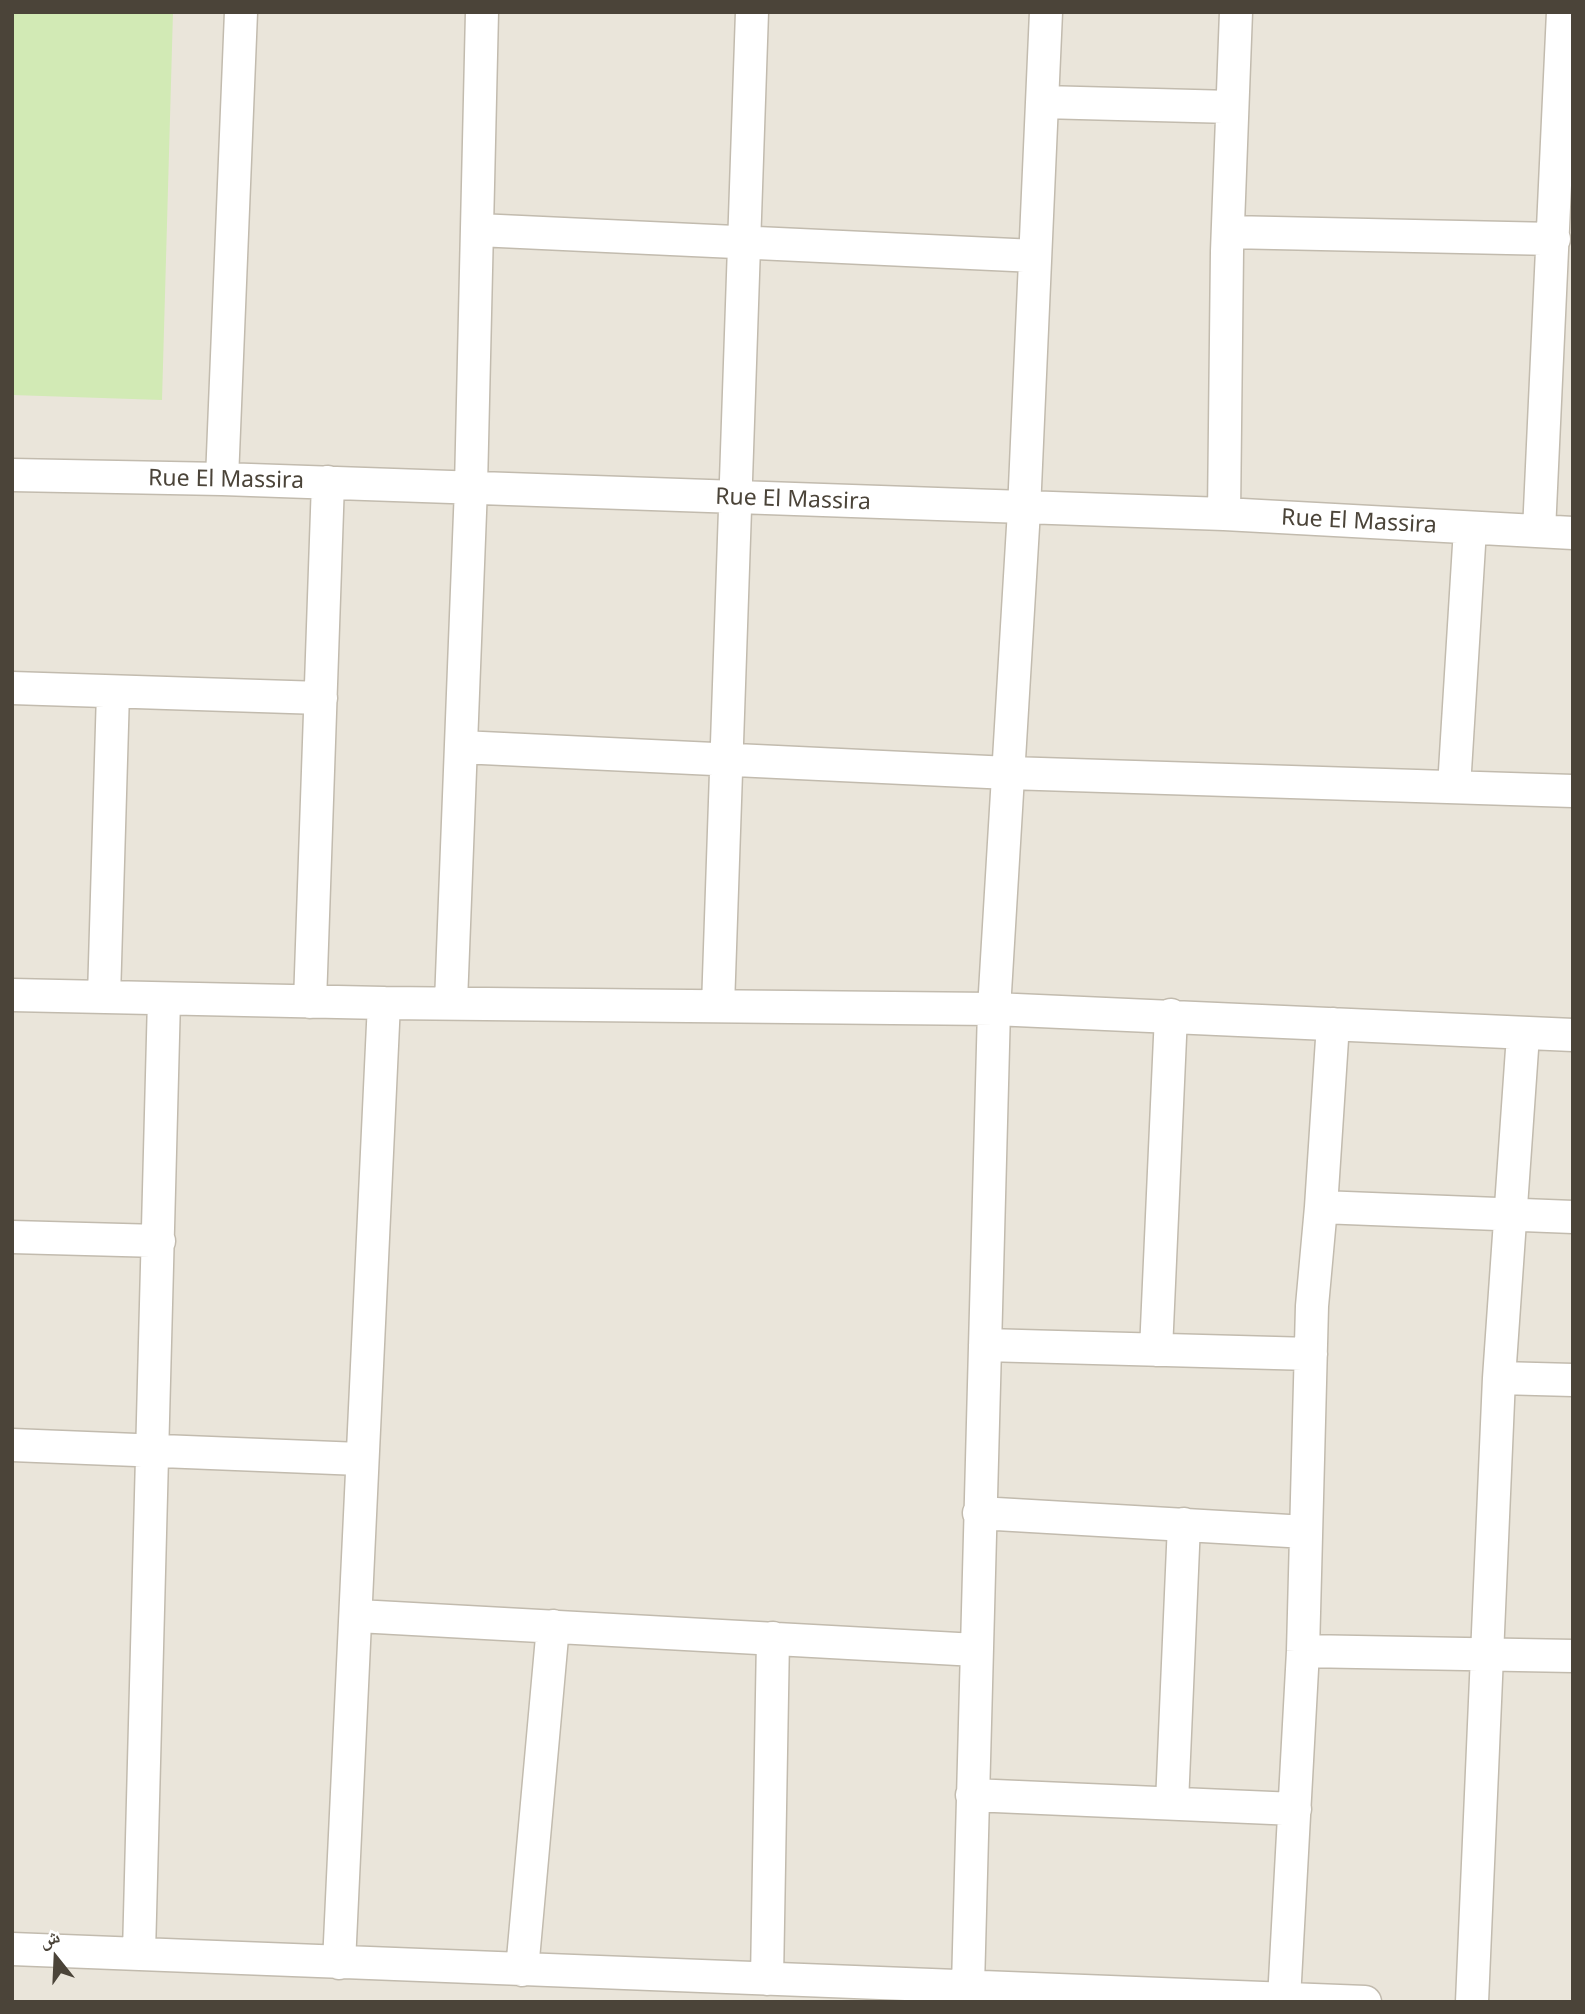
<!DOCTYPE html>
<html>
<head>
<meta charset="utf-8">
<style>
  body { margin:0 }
  #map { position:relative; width:1585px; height:2014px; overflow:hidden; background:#f6f3ec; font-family:"Noto Sans","Noto Naskh Arabic",sans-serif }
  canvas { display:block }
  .frame { position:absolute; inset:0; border:14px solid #4b4439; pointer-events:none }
  .north { position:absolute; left:21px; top:1923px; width:70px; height:70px; -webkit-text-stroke:5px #fff; paint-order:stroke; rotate:342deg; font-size:19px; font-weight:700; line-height:28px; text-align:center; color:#4b4439 }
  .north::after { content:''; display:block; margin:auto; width:24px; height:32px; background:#4b4439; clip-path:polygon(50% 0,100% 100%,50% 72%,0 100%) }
</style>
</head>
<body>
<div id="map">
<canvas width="1585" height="2014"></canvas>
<div class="frame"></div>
<div class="north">ش</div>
</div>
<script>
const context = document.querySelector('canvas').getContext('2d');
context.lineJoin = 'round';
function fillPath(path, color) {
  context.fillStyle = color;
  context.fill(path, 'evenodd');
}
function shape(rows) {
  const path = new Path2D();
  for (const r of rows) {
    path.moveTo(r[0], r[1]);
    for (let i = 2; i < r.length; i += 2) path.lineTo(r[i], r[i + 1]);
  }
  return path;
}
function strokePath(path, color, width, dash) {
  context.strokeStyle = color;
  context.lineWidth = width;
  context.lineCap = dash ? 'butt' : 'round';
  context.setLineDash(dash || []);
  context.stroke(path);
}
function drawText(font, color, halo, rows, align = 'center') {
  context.font = font + ' "Noto Sans",sans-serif';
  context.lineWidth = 6;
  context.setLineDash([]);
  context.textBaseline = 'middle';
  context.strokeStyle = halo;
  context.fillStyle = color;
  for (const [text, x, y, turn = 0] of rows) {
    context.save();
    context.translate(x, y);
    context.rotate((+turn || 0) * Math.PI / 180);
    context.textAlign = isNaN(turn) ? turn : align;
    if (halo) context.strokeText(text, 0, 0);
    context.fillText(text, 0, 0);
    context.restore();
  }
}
fillPath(shape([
  [12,12,1573,12,1573,2002,12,2002]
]), '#eae5da');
fillPath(shape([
  [12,12,173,12,162,400,12,395]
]), '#d2eab5');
const minor = shape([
  [1042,102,1232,107],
  [478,230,1035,256],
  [1228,232,1554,239],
  [12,475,222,479,1224,514,1573,533],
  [222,479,241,12],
  [1224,514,1227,251,1236,12],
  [1539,531,1563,12],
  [12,688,321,698],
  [461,747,1009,773,1573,791],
  [1454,787,1470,529],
  [12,995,384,1003,994,1009,1573,1035],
  [104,997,113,692],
  [310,1002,328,482],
  [451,1002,471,487,482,12],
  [718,1006,752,12],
  [1321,1207,1333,1024],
  [12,1237,159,1241],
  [985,1345,1311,1354],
  [1156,1350,1171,1015],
  [1499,1378,1573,1380],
  [12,1445,360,1459],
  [979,1513,1306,1532],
  [358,1616,976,1650],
  [1303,1651,1573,1656],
  [972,1795,1295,1809],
  [1172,1803,1184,1524],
  [12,1949,1365,2002],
  [139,1953,164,999],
  [339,1963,384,1003],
  [522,1970,553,1626],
  [767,1979,773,1638],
  [968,1986,994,1009,1024,510,1046,12],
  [1284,1999,1303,1651,1312,1306,1321,1207,1573,1217],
  [1472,2002,1499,1378,1523,1035]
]);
strokePath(minor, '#c2bbae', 35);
strokePath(minor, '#fff', 32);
drawText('23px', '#4b4439', '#fff', [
  ["Rue El Massira",226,480,1],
  ["Rue El Massira",793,500,2],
  ["Rue El Massira",1359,522,3]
]);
</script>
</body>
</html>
